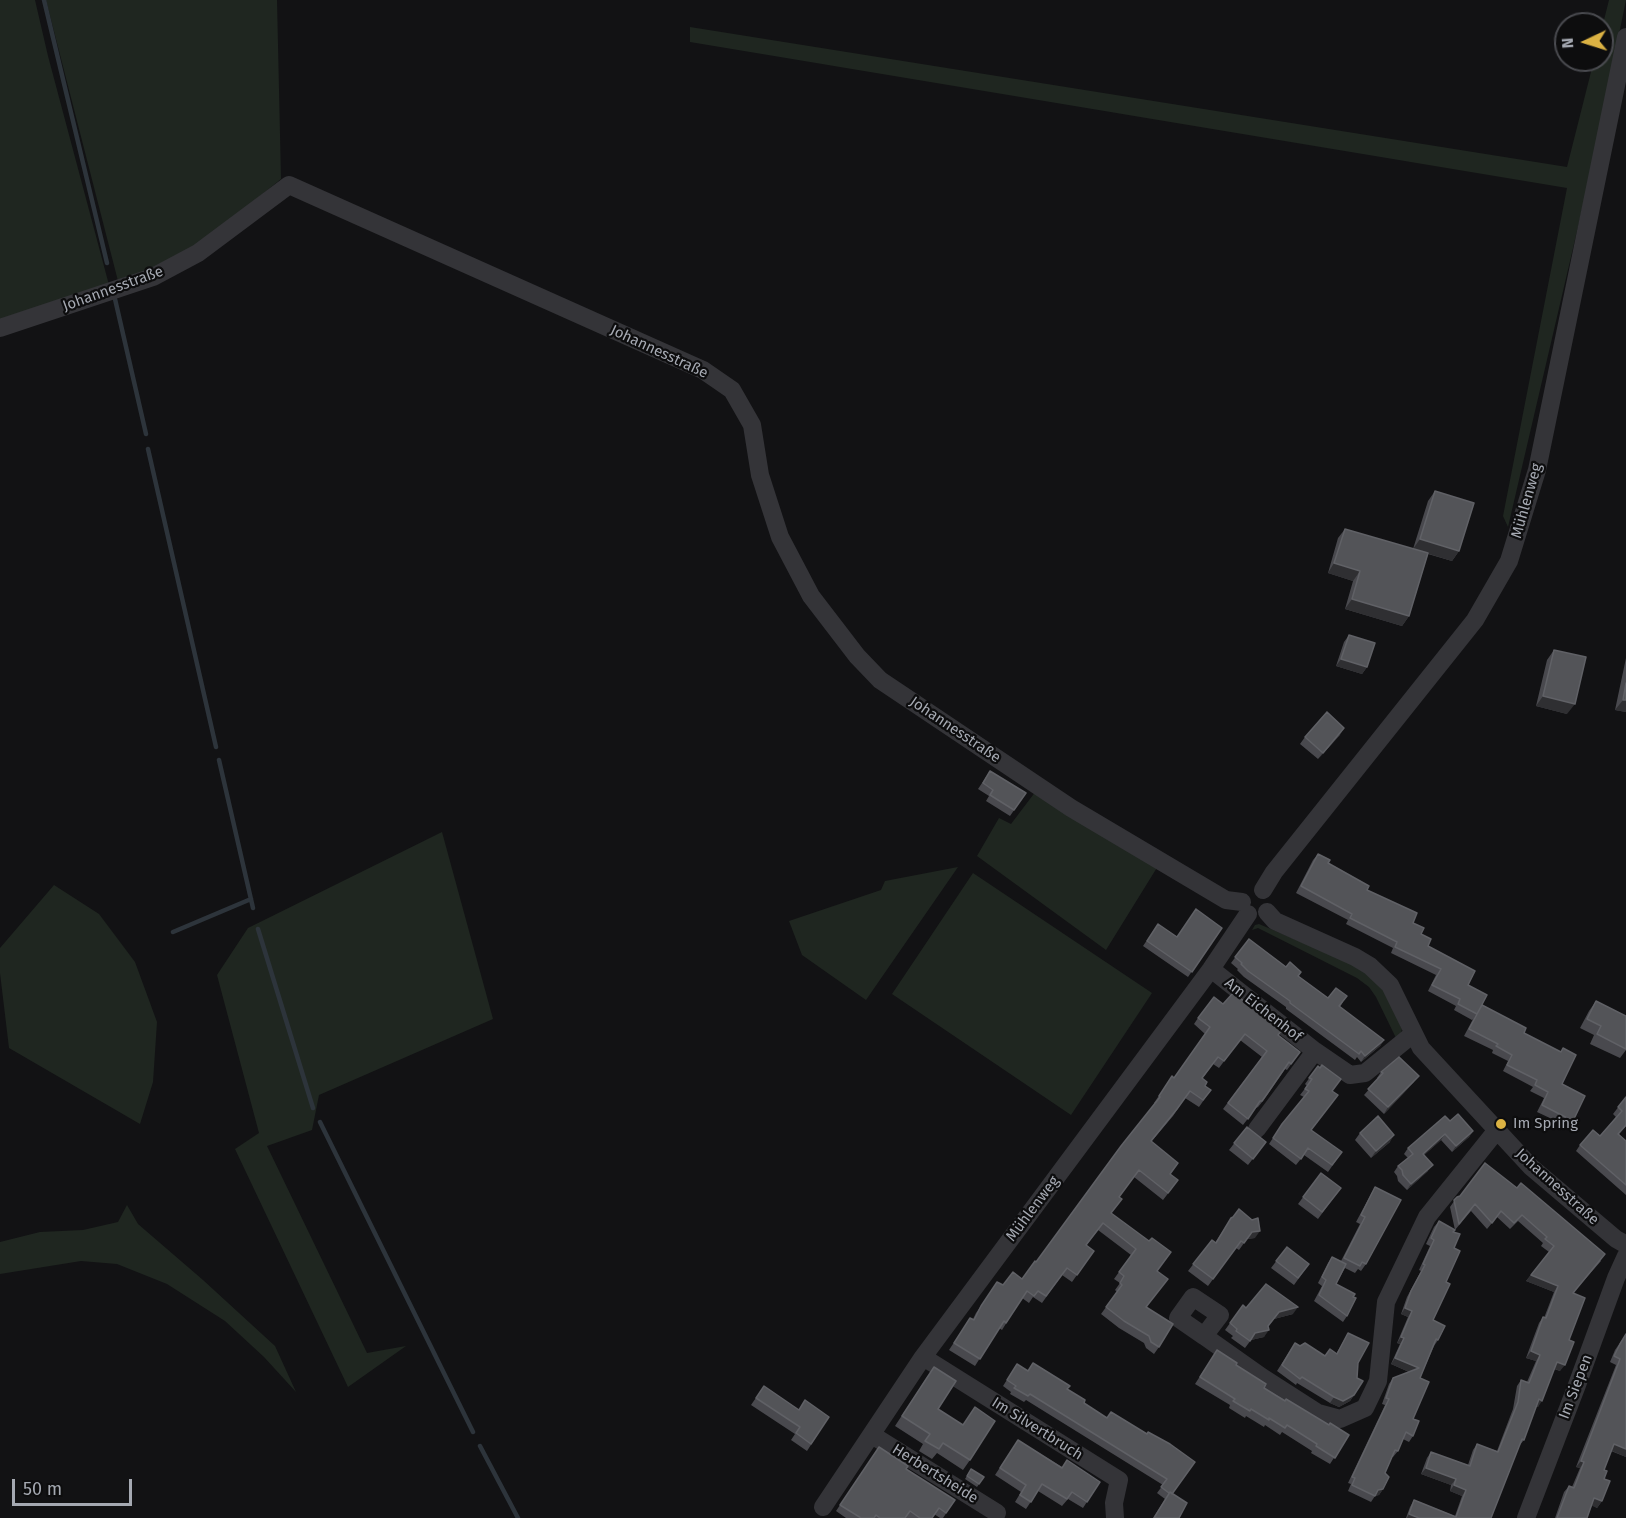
<!DOCTYPE html>
<html>
<head>
<meta charset="utf-8">
<style>
  body { margin:0 }
  #map { position:relative; width:1626px; height:1518px; overflow:hidden; background:#121214; font-family:"Fira Sans",sans-serif }
  canvas { display:block }
  .north { position:absolute; left:1554px; top:12px; width:60px; height:60px; box-sizing:border-box; background:#0d0d0e; border:2px solid #4a4b50; border-radius:50%; rotate:266deg; font-size:16px; font-weight:700; line-height:24px; text-align:center; color:#a5a9b2 }
  .north::after { content:''; display:block; margin:auto; width:21px; height:27px; background:#dbb243; clip-path:polygon(50% 0,100% 100%,50% 72%,0 100%) }
  .scale { position:absolute; left:12px; top:1479px; width:120px; height:27px; box-sizing:border-box; border:3px solid #a5a9b2; border-top:0; padding-left:8px; font-size:18px; line-height:21px; white-space:nowrap; color:#a5a9b2; -webkit-text-stroke:4px #0d0d0e; paint-order:stroke }
</style>
</head>
<body>
<div id="map">
<canvas width="1626" height="1518"></canvas>
<div class="north">N</div>
<div class="scale">50 m</div>
</div>
<script>
const context = document.querySelector('canvas').getContext('2d');
context.lineJoin = 'round';
function fillPath(path, color) {
  context.fillStyle = color;
  context.fill(path, 'evenodd');
}
function shape(rows) {
  const path = new Path2D();
  for (const r of rows) {
    path.moveTo(r[0], r[1]);
    for (let i = 2; i < r.length; i += 2) path.lineTo(r[i], r[i + 1]);
  }
  return path;
}
function strokePath(path, color, width, dash) {
  context.strokeStyle = color;
  context.lineWidth = width;
  context.lineCap = dash ? 'butt' : 'round';
  context.setLineDash(dash || []);
  context.stroke(path);
}
function drawText(font, color, halo, rows, align = 'center') {
  context.font = font + ' "Fira Sans",sans-serif';
  context.lineWidth = 4.5;
  context.setLineDash([]);
  context.textBaseline = 'middle';
  context.strokeStyle = halo;
  context.fillStyle = color;
  for (const [text, x, y, turn = 0] of rows) {
    context.save();
    context.translate(x, y);
    context.rotate((+turn || 0) * Math.PI / 180);
    context.textAlign = isNaN(turn) ? turn : align;
    if (halo) context.strokeText(text, 0, 0);
    context.fillText(text, 0, 0);
    context.restore();
  }
}
fillPath(shape([
  [0,0,35,0,48,56,109,285,0,328],
  [46,0,277,0,281,179,197,247,154,269,118,281],
  [1609,0,1626,0,1591,171,1508,527,1503,516,1567,188,690,42,690,27,1567,167,1594,60,1602,60,1602,28],
  [1036,791,1158,866,1106,950,977,856,999,818,1011,824],
  [442,832,493,1019,319,1095,312,1130,267,1146,367,1353,406,1346,348,1387,235,1149,259,1133,217,975,248,928],
  [958,867,866,1000,802,955,789,921,881,890,885,881],
  [973,873,1152,993,1071,1115,892,994],
  [54,885,99,914,135,962,157,1022,153,1082,140,1124,9,1048,0,973,0,948],
  [1259,924,1360,967,1385,990,1402,1029,1401,1033,1396,1038,1376,997,1369,987,1357,978,1258,928,1252,930,1255,925],
  [127,1205,138,1224,203,1280,275,1346,296,1392,264,1357,225,1321,167,1284,117,1264,81,1261,0,1274,0,1242,40,1232,83,1230,118,1222]
]), '#1f2620');
strokePath(shape([
  [44,0,107,263],
  [115,299,146,434],
  [148,449,216,747],
  [219,760,253,908],
  [258,929,313,1108],
  [173,932,251,899],
  [320,1122,473,1432],
  [480,1446,518,1518]
]), '#2d343b', 4.5);
strokePath(shape([
  [0,328,153,277,198,253,289,185,703,370,732,390,752,425,760,475,780,537,811,596,857,656,880,680,1071,808,1226,900,1242,902],
  [1263,890,1274,872,1475,620,1509,561,1537,470,1626,37],
  [1267,912,1275,921,1355,957,1370,966,1390,985,1421,1048,1531,1167,1616,1239,1623,1243],
  [1211,969,1315,1051,1350,1075,1365,1073,1413,1034],
  [1257,1129,1315,1051],
  [1204,1336,1178,1318,1193,1297,1220,1315,1204,1336,1262,1377,1318,1413,1340,1419,1365,1408,1378,1381,1386,1302,1427,1217,1497,1130],
  [923,1357,1119,1480,1114,1503,1115,1518],
  [872,1435,997,1513],
  [823,1507,923,1357,1211,969,1248,914],
  [1526,1518,1577,1385,1616,1278,1626,1256]
]), '#343438', 18);
fillPath(shape([
  [1435,491,1459,551,1452,561,1428,554,1409,616,1402,626,1345,609,1353,581,1328,573,1338,538,1345,529,1413,549,1428,501],
  [1349,635,1367,667,1362,674,1336,666,1344,642],
  [1554,650,1567,714,1536,706,1547,660],
  [1626,658,1626,712,1615,710],
  [1340,735,1318,759,1300,744,1305,737],
  [990,771,1026,793,1010,816,986,801,989,796,978,789],
  [1318,854,1328,863,1367,890,1413,923,1421,934,1428,946,1468,985,1482,1005,1524,1033,1561,1052,1563,1048,1562,1084,1573,1121,1569,1127,1537,1112,1544,1098,1530,1091,1533,1087,1503,1071,1508,1061,1492,1053,1493,1050,1464,1036,1473,1019,1472,1020,1454,1010,1456,1006,1428,991,1436,975,1391,953,1393,948,1346,924,1348,920,1296,893,1313,860],
  [1158,924,1177,937,1222,928,1188,977,1143,946],
  [1249,939,1328,998,1343,1002,1340,1007,1384,1040,1380,1046,1361,1062,1357,1057,1355,1060,1286,1009,1286,1007,1244,977,1237,970,1238,969,1231,963],
  [1596,1001,1626,1016,1626,1050,1620,1058,1590,1044,1594,1035,1580,1028,1589,1011],
  [1223,1004,1278,1035,1300,1052,1287,1070,1285,1069,1263,1101,1258,1107,1256,1108,1243,1125,1223,1109,1262,1057,1240,1040,1219,1068,1213,1064,1202,1079,1205,1086,1211,1090,1199,1107,1185,1098,1173,1116,1151,1142,1170,1174,1173,1187,1163,1200,1134,1177,1119,1197,1111,1213,1157,1271,1147,1307,1159,1347,1154,1354,1146,1348,1144,1343,1119,1328,1101,1314,1117,1292,1115,1290,1120,1283,1114,1279,1131,1255,1098,1230,1086,1246,1094,1251,1072,1282,1062,1275,1042,1303,1033,1297,1029,1303,1022,1298,1002,1330,999,1328,975,1366,949,1350,970,1318,973,1319,976,1313,997,1282,1003,1285,1022,1279,1036,1262,1155,1103,1154,1103,1172,1076,1174,1078,1205,1034,1194,1024,1198,1018],
  [1318,1066,1332,1091,1311,1130,1342,1152,1328,1172,1304,1155,1296,1165,1269,1144,1282,1124,1304,1097,1300,1095,1307,1086,1305,1084],
  [1381,1072,1414,1082,1384,1114,1364,1095,1378,1079,1377,1078],
  [1626,1097,1626,1126,1619,1134,1626,1141,1626,1195,1576,1151,1580,1145,1600,1136,1616,1117,1613,1114],
  [1450,1121,1473,1131,1469,1137,1452,1152,1441,1140,1424,1155,1428,1171,1407,1190,1398,1181,1397,1176,1394,1172,1398,1166,1408,1158,1404,1154,1408,1148],
  [1247,1127,1266,1142,1248,1165,1229,1150],
  [1360,1133,1390,1142,1371,1158,1355,1140],
  [1485,1163,1601,1261,1573,1293,1569,1340,1560,1371,1554,1369,1538,1407,1536,1406,1524,1440,1519,1446,1491,1518,1406,1518,1410,1507,1414,1500,1455,1516,1462,1496,1450,1491,1451,1485,1421,1474,1427,1458,1431,1452,1468,1465,1473,1450,1477,1444,1497,1451,1513,1409,1517,1386,1521,1380,1527,1382,1536,1361,1526,1358,1539,1323,1543,1317,1544,1318,1554,1292,1526,1281,1549,1252,1541,1246,1543,1243,1518,1221,1510,1229,1497,1217,1487,1229,1471,1211,1455,1230,1450,1207,1457,1197,1460,1196],
  [1321,1173,1341,1188,1318,1219,1298,1204],
  [1375,1187,1366,1264,1361,1271,1358,1269,1355,1273,1345,1268,1336,1284,1353,1297,1347,1316,1343,1322,1314,1301,1322,1286,1318,1283,1328,1263,1332,1257,1341,1261,1360,1224,1356,1222,1371,1194],
  [1231,1218,1255,1238,1247,1239,1239,1250,1236,1248,1208,1286,1188,1271,1212,1240,1215,1243],
  [1439,1221,1453,1232,1454,1248,1446,1282,1433,1320,1438,1340,1434,1346,1420,1378,1413,1419,1413,1436,1409,1442,1403,1439,1398,1451,1393,1457,1392,1457,1385,1473,1383,1489,1379,1495,1375,1496,1371,1502,1348,1491,1351,1484,1348,1483,1385,1405,1382,1404,1389,1384,1393,1378,1409,1372,1391,1364,1400,1344,1397,1343,1408,1317,1401,1314,1407,1297,1421,1271,1419,1270,1430,1246,1426,1244,1434,1227],
  [1287,1247,1309,1264,1294,1285,1271,1268],
  [1243,1305,1246,1308,1293,1314,1274,1319,1268,1326,1264,1337,1251,1340,1245,1348,1231,1338,1233,1336,1225,1330],
  [1348,1333,1358,1363,1354,1395,1350,1401,1339,1407,1330,1403,1297,1383,1296,1385,1277,1371,1291,1349,1300,1346,1325,1356,1336,1354],
  [1626,1334,1626,1457,1611,1451,1604,1470,1602,1501,1597,1508,1592,1505,1587,1518,1555,1518,1564,1492,1569,1486,1572,1487,1580,1468,1576,1467,1616,1365,1610,1362,1615,1350],
  [1217,1350,1264,1388,1329,1425,1349,1435,1330,1464,1311,1453,1312,1451,1282,1432,1280,1435,1265,1425,1264,1427,1246,1416,1245,1418,1229,1408,1230,1405,1195,1384],
  [1033,1363,1067,1389,1084,1403,1107,1418,1147,1434,1148,1432,1173,1494,1179,1518,1153,1518,1165,1499,1157,1493,1163,1485,1026,1400,1024,1402,1010,1394,1011,1392,1003,1386,1017,1364,1028,1371],
  [927,1377,938,1409,970,1460,963,1470,937,1453,932,1459,919,1451,923,1444,895,1426],
  [764,1386,799,1410,829,1417,807,1451,791,1440,795,1434,751,1405],
  [1018,1440,1062,1467,1100,1482,1083,1508,1068,1499,1062,1506,1038,1491,1026,1509,1015,1502,1021,1492,995,1475],
  [879,1447,906,1469,955,1500,943,1518,940,1518,934,1514,932,1518,846,1518,836,1511],
  [971,1469,984,1477,977,1487,965,1479]
]), '#49494e');
fillPath(shape([
  [1420,539,1459,551,1452,561,1413,549],
  [1334,563,1360,571,1353,581,1328,573],
  [1352,599,1409,616,1402,626,1345,609],
  [1341,659,1367,667,1362,674,1336,666],
  [1543,696,1575,704,1567,714,1536,706],
  [1623,700,1626,700,1626,712,1615,710],
  [1344,728,1340,735,1318,759,1323,753],
  [1384,1040,1380,1046,1361,1062,1365,1056],
  [1419,1076,1414,1082,1384,1114,1388,1107],
  [1473,1131,1469,1137,1452,1152,1456,1146],
  [1445,1134,1441,1140,1419,1160,1423,1154],
  [1394,1135,1390,1142,1371,1158,1376,1151],
  [1433,1165,1428,1171,1407,1190,1411,1184],
  [1260,1231,1255,1238,1247,1239,1239,1250,1252,1232],
  [1531,1275,1558,1286,1554,1292,1526,1281],
  [1298,1307,1293,1314,1274,1319,1265,1331,1269,1330,1264,1337,1251,1340,1255,1333,1279,1312],
  [1405,1308,1412,1311,1408,1317,1401,1314],
  [1401,1337,1404,1338,1400,1344,1397,1343],
  [1531,1351,1540,1355,1536,1361,1526,1358],
  [1395,1358,1419,1368,1414,1374,1391,1364],
  [1557,1362,1565,1365,1560,1371,1553,1368],
  [1354,1395,1350,1401,1339,1407,1330,1403,1334,1397],
  [1539,1399,1542,1401,1538,1407,1535,1406],
  [1614,1444,1626,1449,1626,1457,1610,1450],
  [1581,1461,1584,1462,1580,1468,1576,1467],
  [1426,1468,1456,1479,1451,1485,1421,1474],
  [1454,1485,1466,1490,1462,1496,1450,1491],
  [1383,1489,1379,1495,1373,1496,1378,1490],
  [1594,1498,1602,1501,1597,1508,1590,1505],
  [1409,1514,1419,1518,1407,1518]
]), '#2f2f32');
const building = shape([
  [1435,491,1474,503,1459,551,1420,539,1435,491],
  [1345,529,1428,553,1409,616,1352,599,1360,571,1334,563,1345,529],
  [1349,635,1375,643,1367,667,1341,659,1349,635],
  [1554,650,1586,657,1575,704,1543,696,1554,650],
  [1626,683,1626,700,1623,700,1626,683],
  [1327,712,1344,728,1323,753,1305,737,1327,712],
  [990,771,1026,793,1014,810,990,795,993,790,983,783,990,771],
  [1318,854,1330,860,1328,863,1369,886,1367,890,1417,913,1413,923,1424,928,1421,934,1431,939,1428,946,1475,971,1468,985,1487,995,1477,1014,1458,1004,1460,999,1432,985,1441,969,1395,947,1397,942,1350,918,1352,914,1301,886,1318,854],
  [1196,909,1222,928,1192,972,1147,941,1158,924,1177,937,1196,909],
  [1249,939,1286,967,1290,962,1301,972,1298,976,1328,998,1336,988,1347,996,1339,1006,1384,1040,1365,1056,1361,1051,1359,1054,1290,1003,1290,1001,1248,971,1241,964,1242,963,1235,957,1249,939],
  [1233,993,1275,1023,1282,1030,1278,1035,1300,1052,1291,1064,1289,1062,1267,1094,1262,1101,1260,1101,1248,1119,1228,1103,1267,1051,1245,1034,1224,1061,1218,1057,1202,1078,1207,1082,1205,1086,1211,1090,1203,1100,1190,1091,1177,1109,1151,1141,1178,1163,1170,1174,1178,1180,1168,1193,1139,1170,1119,1197,1122,1199,1111,1213,1149,1241,1152,1238,1171,1252,1157,1271,1168,1279,1146,1307,1173,1324,1159,1347,1151,1342,1149,1336,1124,1321,1106,1307,1122,1285,1120,1283,1124,1276,1119,1272,1136,1249,1103,1223,1086,1245,1094,1251,1077,1275,1067,1268,1046,1296,1038,1291,1034,1296,1027,1291,1006,1323,1004,1321,980,1359,954,1343,970,1318,974,1320,981,1306,997,1282,1003,1285,1013,1272,1022,1279,1035,1261,1036,1262,1121,1146,1160,1097,1159,1096,1172,1076,1174,1078,1210,1027,1198,1018,1214,997,1223,1004,1233,993],
  [1596,1001,1626,1016,1626,1049,1597,1034,1601,1026,1587,1019,1596,1001],
  [1482,1005,1526,1028,1524,1033,1561,1052,1563,1048,1576,1055,1562,1084,1585,1096,1573,1121,1542,1105,1548,1092,1535,1085,1537,1080,1507,1065,1512,1055,1496,1046,1498,1044,1469,1029,1482,1005],
  [1399,1057,1419,1076,1388,1107,1368,1089,1383,1073,1381,1072,1399,1057],
  [1322,1065,1341,1079,1332,1091,1338,1095,1311,1130,1342,1152,1332,1165,1308,1148,1301,1159,1273,1138,1282,1124,1309,1091,1305,1089,1312,1079,1309,1078,1318,1066,1320,1068,1322,1065],
  [1626,1097,1626,1125,1618,1134,1626,1141,1626,1185,1580,1145,1593,1130,1600,1136,1622,1111,1618,1107,1626,1097],
  [1458,1114,1473,1131,1456,1146,1445,1134,1423,1154,1433,1165,1411,1184,1403,1175,1402,1170,1398,1166,1413,1154,1408,1148,1445,1116,1450,1121,1458,1114],
  [1378,1116,1394,1135,1376,1151,1360,1133,1378,1116],
  [1247,1127,1266,1142,1253,1159,1234,1143,1247,1127],
  [1485,1163,1517,1188,1521,1183,1605,1254,1573,1293,1585,1298,1569,1340,1574,1342,1565,1365,1557,1362,1542,1401,1539,1399,1524,1440,1522,1439,1491,1518,1419,1518,1409,1514,1414,1500,1456,1517,1466,1490,1454,1485,1456,1479,1426,1468,1431,1452,1470,1466,1477,1444,1498,1452,1518,1402,1521,1380,1529,1383,1540,1355,1531,1351,1543,1317,1546,1318,1558,1286,1531,1275,1554,1246,1545,1239,1547,1237,1522,1215,1514,1223,1501,1211,1492,1223,1475,1204,1459,1224,1454,1200,1457,1197,1460,1196,1485,1163],
  [1321,1173,1341,1188,1322,1212,1303,1197,1321,1173],
  [1375,1187,1401,1200,1366,1264,1362,1262,1360,1266,1344,1258,1365,1217,1361,1215,1375,1187],
  [1239,1209,1252,1220,1258,1218,1260,1231,1252,1232,1244,1243,1241,1241,1213,1279,1193,1264,1212,1240,1216,1243,1231,1218,1233,1217,1239,1209],
  [1439,1221,1455,1230,1453,1232,1460,1234,1454,1248,1460,1251,1446,1282,1450,1284,1433,1320,1445,1326,1438,1340,1436,1339,1420,1378,1429,1382,1413,1419,1419,1421,1413,1436,1406,1432,1398,1451,1395,1450,1385,1473,1389,1477,1383,1489,1378,1490,1375,1496,1352,1485,1355,1478,1352,1477,1389,1399,1386,1398,1393,1378,1419,1368,1395,1358,1404,1338,1401,1337,1412,1311,1405,1308,1411,1291,1425,1265,1423,1264,1434,1240,1431,1238,1439,1221],
  [1287,1247,1309,1264,1298,1278,1276,1261,1287,1247],
  [1332,1257,1346,1264,1336,1284,1355,1294,1353,1297,1356,1298,1347,1316,1319,1295,1326,1280,1322,1277,1332,1257],
  [1266,1284,1298,1307,1279,1312,1268,1326,1269,1330,1255,1333,1250,1341,1236,1331,1237,1329,1230,1323,1243,1305,1246,1308,1266,1284],
  [1348,1333,1369,1343,1358,1363,1357,1378,1363,1381,1354,1395,1343,1401,1334,1397,1302,1377,1300,1379,1282,1365,1295,1343,1300,1346,1305,1343,1325,1356,1330,1349,1337,1354,1348,1333],
  [1626,1334,1626,1449,1614,1444,1604,1470,1607,1471,1604,1479,1610,1481,1602,1501,1594,1498,1587,1518,1557,1518,1569,1486,1574,1488,1584,1462,1581,1461,1620,1359,1614,1356,1620,1344,1626,1334],
  [1217,1350,1237,1363,1236,1365,1266,1384,1264,1388,1285,1401,1286,1399,1329,1425,1330,1423,1349,1435,1335,1458,1316,1446,1317,1444,1287,1425,1285,1428,1269,1418,1269,1420,1251,1409,1250,1411,1233,1401,1235,1399,1200,1377,1217,1350],
  [1033,1363,1070,1386,1067,1389,1085,1400,1084,1403,1107,1418,1111,1412,1147,1434,1148,1432,1170,1444,1195,1462,1172,1494,1170,1492,1169,1493,1161,1487,1167,1479,1030,1394,1028,1396,1014,1388,1016,1386,1007,1380,1017,1364,1028,1371,1033,1363],
  [934,1367,956,1381,938,1409,963,1425,975,1407,995,1421,970,1460,943,1443,939,1449,925,1441,930,1434,902,1416,934,1367],
  [764,1386,799,1410,805,1400,829,1417,811,1444,796,1433,800,1427,756,1398,764,1386],
  [1018,1440,1062,1468,1067,1460,1100,1482,1087,1502,1072,1492,1067,1499,1042,1484,1031,1502,1020,1495,1026,1485,1000,1468,1018,1440],
  [879,1447,908,1466,906,1469,955,1500,946,1513,939,1508,932,1518,920,1518,910,1511,905,1518,880,1518,876,1515,874,1518,861,1518,840,1505,879,1447],
  [971,1469,984,1477,979,1484,967,1476,971,1469],
  [1170,1492,1187,1503,1179,1518,1154,1518,1170,1492]
]);
fillPath(building, '#535458');
strokePath(building, '#606166', 1.5);
for (const [x, y, r, color] of [
  [1501,1124,6,"#dbb243"]
]) {
  const dot = new Path2D();
  dot.arc(x, y, r, 0, 2 * Math.PI);
  context.fillStyle = color;
  context.fill(dot);
  strokePath(dot, '#0d0d0e', 2);
}
drawText('15px', '#a5a9b2', '#0d0d0e', [
  ["Johannesstraße",113,289,-20],
  ["Johannesstraße",659,352,25],
  ["Mühlenweg",1527,501,-74],
  ["Johannesstraße",955,730,34],
  ["Am Eichenhof",1263,1010,38],
  ["Johannesstraße",1557,1187,42],
  ["Mühlenweg",1033,1209,-53],
  ["Im Siepen",1576,1387,-69],
  ["Im Silvertbruch",1037,1429,32],
  ["Herbertsheide",935,1474,32]
]);
drawText('15px', '#a5a9b2', '#0d0d0e', [
  ["Im Spring",1513,1124]
], 'left');
</script>
</body>
</html>
